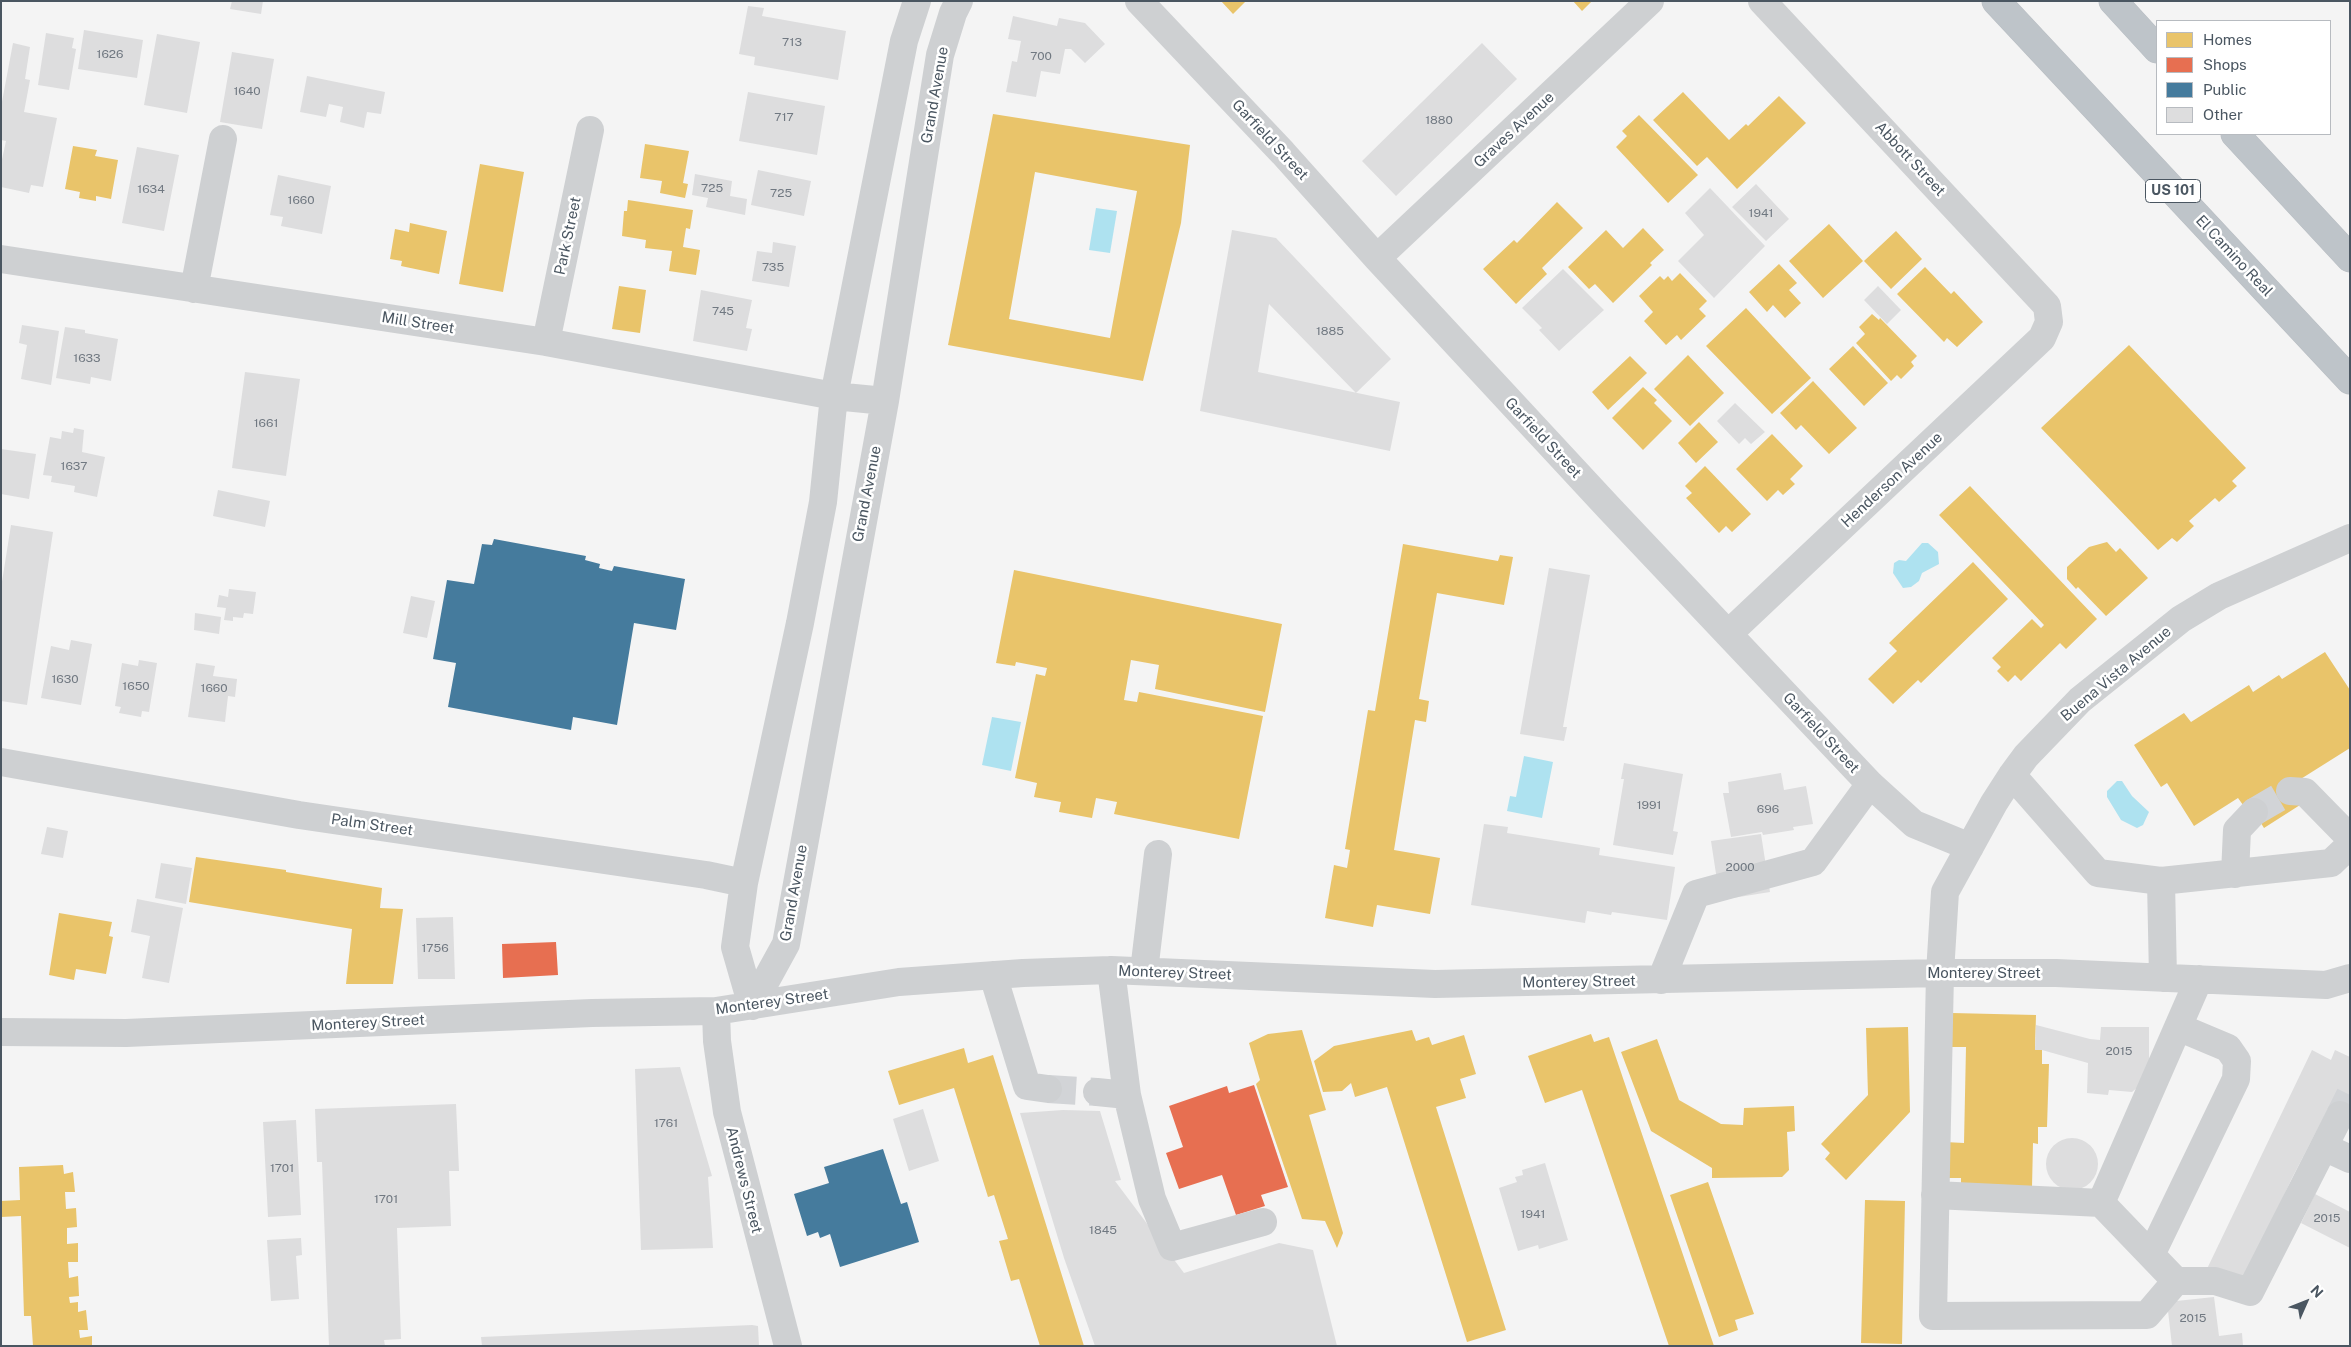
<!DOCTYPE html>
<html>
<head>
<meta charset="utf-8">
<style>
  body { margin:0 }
  #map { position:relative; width:2351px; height:1347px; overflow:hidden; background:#f4f4f4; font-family:"Public Sans",sans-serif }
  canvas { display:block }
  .frame { position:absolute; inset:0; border:2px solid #4a5661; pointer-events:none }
  .legend { position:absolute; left:2156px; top:20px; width:175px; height:115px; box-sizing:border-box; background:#fff; border:1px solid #b7bbc0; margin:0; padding:6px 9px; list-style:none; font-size:15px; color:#4a5661 }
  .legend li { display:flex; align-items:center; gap:10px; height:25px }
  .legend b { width:25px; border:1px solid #b7bbc0 }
  .north { position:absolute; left:2281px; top:1277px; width:50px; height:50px; -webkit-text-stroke:4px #fff; paint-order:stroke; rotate:46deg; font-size:14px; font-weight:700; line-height:20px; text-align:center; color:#4a5661 }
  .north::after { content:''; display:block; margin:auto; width:18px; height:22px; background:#4a5661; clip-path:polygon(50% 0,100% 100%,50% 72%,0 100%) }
</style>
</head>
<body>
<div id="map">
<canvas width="2351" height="1347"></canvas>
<div class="frame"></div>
<ul class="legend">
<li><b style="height:14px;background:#e9c46a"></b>Homes</li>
<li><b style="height:14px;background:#e76f51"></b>Shops</li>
<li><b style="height:14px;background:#457b9d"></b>Public</li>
<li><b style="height:14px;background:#ddddde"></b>Other</li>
</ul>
<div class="north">N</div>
</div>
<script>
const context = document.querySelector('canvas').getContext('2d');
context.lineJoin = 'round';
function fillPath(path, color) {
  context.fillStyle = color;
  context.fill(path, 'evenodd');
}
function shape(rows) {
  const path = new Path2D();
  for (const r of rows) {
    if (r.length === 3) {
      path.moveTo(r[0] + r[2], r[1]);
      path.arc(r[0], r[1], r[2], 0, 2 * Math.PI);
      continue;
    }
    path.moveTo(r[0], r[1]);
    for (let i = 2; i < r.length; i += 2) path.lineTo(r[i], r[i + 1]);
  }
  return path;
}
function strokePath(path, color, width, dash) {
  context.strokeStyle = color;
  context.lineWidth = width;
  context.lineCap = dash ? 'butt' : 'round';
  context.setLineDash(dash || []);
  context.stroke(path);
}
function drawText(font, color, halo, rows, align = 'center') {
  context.font = font + ' "Public Sans",sans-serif';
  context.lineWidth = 5;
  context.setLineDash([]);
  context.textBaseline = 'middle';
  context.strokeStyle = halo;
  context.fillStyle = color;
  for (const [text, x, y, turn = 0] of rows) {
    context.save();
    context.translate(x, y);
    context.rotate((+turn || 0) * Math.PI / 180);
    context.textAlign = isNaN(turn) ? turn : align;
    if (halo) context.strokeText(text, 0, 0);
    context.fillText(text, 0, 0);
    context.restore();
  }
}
fillPath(shape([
  [1096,208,1117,211,1110,253,1089,250],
  [1922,543,1928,543,1938,552,1939,564,1922,573,1919,581,1911,587,1903,588,1893,573,1894,563,1899,560,1906,561],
  [992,717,1021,722,1011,771,982,765],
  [1524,756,1553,762,1542,818,1507,811,1510,796,1516,797],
  [2117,781,2122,781,2132,796,2149,812,2143,825,2137,828,2121,820,2107,797,2107,791]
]), '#aee2f0');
fillPath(shape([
  [1221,1,1246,1,1233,14],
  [1573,1,1592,1,1582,11],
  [1683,92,1729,140,1746,124,1748,126,1779,96,1806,123,1737,189,1707,157,1697,166,1653,120],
  [993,114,1190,145,1181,223,1143,381,948,345],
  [1035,172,1137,191,1110,338,1009,319],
  [1639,115,1698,175,1668,203,1616,147,1627,136,1622,131],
  [645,144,689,151,683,183,688,184,685,198,660,193,662,181,640,178],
  [73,146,97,150,95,156,118,160,111,199,96,196,96,201,79,198,80,192,65,189],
  [480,164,524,172,503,292,459,284],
  [628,200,693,210,690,229,686,228,683,247,700,250,696,275,669,271,672,251,645,248,646,240,622,236,624,211,627,211],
  [1557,202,1583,228,1542,268,1547,274,1516,304,1483,269,1514,240,1517,243],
  [410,223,447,231,439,274,401,266,402,261,390,259,395,229,409,232],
  [1829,224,1863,261,1823,298,1789,261],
  [1643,228,1664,250,1650,263,1652,265,1613,303,1595,284,1589,289,1568,267,1606,230,1623,248],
  [1896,231,1922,259,1891,289,1864,261],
  [1779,264,1797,283,1789,290,1801,303,1785,318,1773,305,1767,312,1749,292],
  [1925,267,1951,294,1954,291,1983,322,1957,347,1947,338,1944,342,1897,294],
  [1680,273,1707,301,1699,309,1706,316,1681,340,1677,335,1666,345,1644,321,1653,312,1639,296,1660,276,1664,280,1668,276,1672,281],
  [619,286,646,290,640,333,612,329],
  [1746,308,1811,378,1772,414,1706,346],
  [1872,314,1879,320,1880,318,1917,356,1911,362,1914,366,1901,379,1897,375,1891,381,1856,343,1865,334,1859,327],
  [2129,345,2246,468,2232,481,2237,486,2219,502,2215,498,2189,521,2194,526,2177,542,2172,538,2158,550,2041,428],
  [1853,346,1888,383,1864,406,1829,369],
  [1688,355,1724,393,1690,426,1654,389],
  [1630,356,1647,373,1608,410,1592,392],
  [1813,381,1857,428,1829,454,1801,425,1796,430,1780,413],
  [1643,387,1657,400,1654,403,1672,421,1643,450,1612,418],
  [1699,422,1718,442,1696,463,1678,443],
  [1772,434,1803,466,1790,479,1795,484,1783,495,1778,490,1767,501,1736,469],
  [1705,466,1751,514,1732,532,1726,526,1719,533,1686,498,1692,493,1685,486],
  [1970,486,2097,619,2066,649,2060,643,2021,681,2015,675,2008,682,1997,671,2001,667,1992,658,2032,619,2041,628,2044,625,1939,515],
  [2107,542,2116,552,2120,548,2148,578,2106,616,2078,587,2076,589,2067,579,2067,567,2089,547],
  [1403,544,1498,561,1500,555,1513,557,1504,605,1437,593,1419,699,1429,701,1426,722,1415,720,1394,850,1440,858,1430,914,1377,905,1373,927,1325,918,1334,865,1347,868,1350,850,1345,849,1368,710,1375,711],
  [1973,562,2008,599,1921,683,1918,680,1893,704,1868,679,1897,651,1889,643],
  [1014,570,1282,624,1265,712,1155,689,1159,665,1131,660,1124,700,1137,702,1139,692,1263,716,1239,839,1114,814,1117,802,1096,798,1092,818,1059,812,1061,802,1034,797,1037,783,1015,778,1036,674,1045,676,1047,668,1016,662,1015,666,996,663],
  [2325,652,2350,690,2350,748,2288,787,2300,805,2264,828,2254,812,2243,805,2238,798,2194,826,2167,783,2161,787,2134,745,2184,713,2191,722,2249,685,2253,692,2279,675,2282,679],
  [196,857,286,870,286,872,382,888,380,908,403,909,393,984,346,984,352,929,189,902],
  [59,913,112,922,109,936,113,937,106,974,76,969,74,980,49,975],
  [1952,1013,2036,1015,2035,1050,2042,1050,2042,1064,2049,1064,2047,1127,2038,1127,2038,1144,2033,1143,2032,1187,1961,1185,1961,1178,1945,1178,1945,1142,1964,1143,1966,1047,1951,1047],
  [1908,1027,1910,1112,1846,1180,1825,1159,1830,1153,1821,1144,1868,1095,1866,1028],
  [1302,1030,1326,1110,1309,1115,1343,1233,1337,1248,1325,1221,1302,1219,1256,1084,1260,1080,1249,1043,1268,1034],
  [1412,1030,1416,1041,1429,1037,1432,1045,1464,1035,1476,1074,1460,1079,1466,1098,1436,1107,1506,1330,1467,1342,1387,1087,1355,1097,1351,1083,1342,1091,1323,1092,1314,1061,1334,1046],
  [1591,1034,1594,1042,1609,1037,1714,1346,1669,1346,1582,1090,1545,1103,1528,1056],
  [1657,1039,1679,1100,1721,1124,1743,1125,1744,1108,1794,1106,1795,1131,1787,1132,1789,1170,1782,1177,1712,1178,1712,1168,1651,1131,1621,1052],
  [964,1048,968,1063,993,1055,1084,1346,1040,1346,1019,1279,1011,1281,999,1241,1008,1239,994,1195,988,1197,954,1088,899,1105,888,1071],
  [63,1165,64,1174,73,1172,75,1192,65,1192,66,1209,76,1208,77,1227,67,1228,67,1244,78,1243,78,1262,68,1262,69,1278,78,1276,79,1296,69,1297,70,1303,78,1302,78,1312,86,1310,88,1330,79,1330,80,1338,92,1336,92,1346,33,1346,31,1316,24,1316,21,1216,1,1217,1,1201,20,1200,19,1167],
  [1708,1182,1754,1314,1735,1320,1738,1330,1719,1337,1670,1195],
  [1865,1200,1905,1201,1902,1344,1861,1343]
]), '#e9c46a');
fillPath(shape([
  [556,942,558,975,503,978,502,944],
  [1254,1085,1288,1187,1261,1195,1265,1206,1236,1215,1222,1175,1179,1189,1166,1153,1183,1147,1169,1106,1227,1086,1229,1093]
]), '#e76f51');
fillPath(shape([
  [494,539,586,556,585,560,600,564,599,568,612,571,614,566,685,579,676,630,634,623,617,725,573,717,571,730,448,707,456,663,433,659,447,580,474,584,482,544,492,545],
  [883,1149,901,1204,907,1202,919,1242,840,1267,830,1234,820,1238,818,1232,807,1236,794,1194,829,1183,824,1167]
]), '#457b9d');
fillPath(shape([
  [232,1,263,1,261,14,230,9],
  [748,6,764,8,762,16,846,31,838,80,754,65,755,57,739,54],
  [1013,16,1057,26,1059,18,1085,23,1105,44,1085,63,1071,49,1065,49,1060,74,1041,71,1036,97,1006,92,1012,61,1017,62,1021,41,1008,39],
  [84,30,143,40,137,78,78,69],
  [46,33,74,38,72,48,76,49,69,90,38,85],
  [157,34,200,42,187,113,144,105],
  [13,43,30,47,25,79,30,80,24,112,57,118,43,187,31,185,29,193,1,187,1,164,6,141,1,140,1,107],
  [1482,43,1517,79,1396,196,1362,161],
  [232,52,274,59,262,129,220,122],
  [307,76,385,92,381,114,367,112,364,128,340,122,343,107,329,104,326,117,300,112],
  [748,92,825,106,817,155,739,141],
  [137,147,179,155,164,231,122,223],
  [758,170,811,181,804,216,751,205],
  [695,174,732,181,730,196,747,199,745,215,706,207,708,198,692,195],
  [278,175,331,186,322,234,281,226,283,217,270,215],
  [1756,184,1789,219,1766,241,1732,207],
  [1710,188,1765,246,1714,298,1678,261,1704,235,1685,213],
  [1232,230,1276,238,1391,359,1356,393,1269,304,1258,372,1400,402,1390,451,1200,411],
  [773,242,796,246,789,287,752,281,757,251,772,253],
  [1563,269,1604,310,1559,351,1539,330,1542,328,1522,308],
  [1878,286,1901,310,1887,324,1864,300],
  [701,290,752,300,746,328,752,329,747,351,693,341],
  [22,325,59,331,51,385,21,379,27,345,19,343],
  [65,327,85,330,85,333,118,339,111,381,91,377,90,384,56,378],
  [245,372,300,379,286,476,232,468],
  [1735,403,1765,432,1751,444,1745,438,1739,444,1717,421],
  [74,428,84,430,82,452,105,457,97,497,74,492,75,486,51,482,52,476,43,475,50,437,61,439,62,431,73,433],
  [1,449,36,454,29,499,1,494],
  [218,490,270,501,265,527,213,516],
  [11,525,53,532,27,705,1,701,1,588],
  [1549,568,1590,575,1563,727,1567,727,1564,741,1520,734],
  [229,589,256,592,253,614,244,613,243,618,233,617,233,621,224,620,226,608,217,607,219,595,228,597],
  [411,596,435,601,427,638,403,633],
  [195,613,221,617,219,634,194,630],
  [71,640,92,644,81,705,41,698,51,646,69,650],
  [139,660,157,663,149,712,142,711,141,717,119,713,121,707,115,706,122,663,138,666],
  [196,663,215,666,213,676,237,679,235,697,228,696,225,722,188,717],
  [1624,763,1683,774,1673,831,1678,832,1673,855,1613,845,1624,779,1621,779],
  [1781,773,1784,790,1806,786,1813,824,1793,827,1794,830,1763,835,1762,832,1731,837,1723,793,1729,793,1728,782],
  [1484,824,1508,827,1507,833,1600,848,1599,855,1675,867,1667,920,1612,912,1611,915,1587,911,1585,923,1471,905],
  [47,827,68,831,63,858,41,854],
  [1761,834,1770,892,1720,900,1711,841],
  [161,863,192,868,186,904,155,898],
  [137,899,183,908,169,983,142,978,150,936,131,932],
  [453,917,455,979,418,979,416,918],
  [2036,1025,2090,1039,2100,1040,2101,1027,2149,1027,2149,1078,2132,1092,2109,1090,2108,1095,2087,1093,2088,1063,2042,1050,2035,1050],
  [2312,1050,2331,1060,2335,1050,2350,1057,2350,1120,2328,1109,2292,1178,2245,1280,2205,1273],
  [680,1067,712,1176,708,1177,713,1248,641,1250,635,1069],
  [456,1104,459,1171,449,1171,451,1226,397,1228,401,1339,384,1340,385,1346,329,1346,322,1162,317,1162,315,1109],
  [923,1109,939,1161,909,1171,893,1119],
  [1063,1110,1100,1111,1121,1180,1115,1181,1184,1273,1279,1243,1313,1250,1337,1346,1095,1346,1064,1258,1020,1113],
  [296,1120,301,1215,268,1217,263,1122],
  [2072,1164,26],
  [1545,1163,1568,1240,1539,1249,1538,1245,1518,1251,1499,1188,1517,1182,1515,1177,1523,1175,1522,1170],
  [2315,1194,2350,1212,2350,1248,2301,1223],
  [301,1238,302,1255,296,1256,299,1299,271,1301,267,1240],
  [2214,1297,2219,1336,2242,1333,2243,1346,2172,1346,2167,1302],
  [752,1325,758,1326,759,1346,482,1346,481,1337]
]), '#ddddde');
strokePath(shape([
  [2254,812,2290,791],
  [1048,1089,1097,1092],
  [2340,1115,2350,1095]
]), '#d2d4d7', 28, [28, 14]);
const highway = shape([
  [1996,1,2350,380],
  [2113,1,2157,49],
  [2235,134,2350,258]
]);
strokePath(highway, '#b9bec3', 29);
strokePath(shape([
  [1139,1,1283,153,1377,258,1609,508,1870,784,1914,824,1970,847],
  [1377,258,1650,1],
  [1,259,546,342,834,396,885,401],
  [194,289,223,139],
  [546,342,590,130],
  [1728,634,2042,338,2049,322,2047,306,1762,1],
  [1,762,299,815,706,875,744,883],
  [2012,775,2098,873,2161,881,2163,978],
  [2290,791,2305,792,2350,838],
  [2235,874,2237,830,2254,812],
  [2161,881,2331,863,2350,845],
  [1111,970,1127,1095,1152,1199,1172,1247,1263,1222],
  [1144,971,1158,854],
  [993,975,1027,1086,1048,1089],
  [1661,980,1696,894,1813,862,1870,784],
  [752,1006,786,944,885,401,940,55,953,13,959,1],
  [752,1006,735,947,744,883,800,623,823,502,834,396,904,41,917,1],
  [716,1011,717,1041,727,1112,788,1346],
  [1,1032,126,1033,592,1013,716,1011,899,982,1023,973,1111,970,1435,984,1940,973,2056,973,2326,985,2350,978],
  [1097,1092,1127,1095],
  [2324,1147,2350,1159],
  [1935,1195,2101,1203,2199,979],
  [2101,1203,2176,1281,2215,1281,2250,1292,2340,1115],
  [2151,1255,2236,1079,2237,1061,2228,1048,2178,1027],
  [2176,1281,2147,1315,1933,1316,1940,973,1945,892,1994,803,2012,775,2026,756,2080,700,2181,619,2219,596,2350,538]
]), '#ced0d2', 28);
strokePath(highway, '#bec4c9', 28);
drawText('12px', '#707881', null, [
  ["713",792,42],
  ["1626",110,54],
  ["700",1041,56],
  ["1640",247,91],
  ["717",784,117],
  ["1880",1439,120],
  ["725",712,188],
  ["1634",151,189],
  ["725",781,193],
  ["1660",301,200],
  ["1941",1761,213],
  ["735",773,267],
  ["745",723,311],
  ["1885",1330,331],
  ["1633",87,358],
  ["1661",266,423],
  ["1637",74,466],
  ["1630",65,679],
  ["1650",136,686],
  ["1660",214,688],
  ["1991",1649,805],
  ["696",1768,809],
  ["2000",1740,867],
  ["1756",435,948],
  ["2015",2119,1051],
  ["1761",666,1123],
  ["1701",282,1168],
  ["1701",386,1199],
  ["1941",1533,1214],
  ["2015",2327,1218],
  ["1845",1103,1230],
  ["2015",2193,1318]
]);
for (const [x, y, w] of [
  [2173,191,55]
]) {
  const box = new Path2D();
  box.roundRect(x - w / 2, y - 11.5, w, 23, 4);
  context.fillStyle = '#fff';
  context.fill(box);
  strokePath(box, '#4a5661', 1);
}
drawText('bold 14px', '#4a5661', null, [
  ["US 101",2173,191]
]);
drawText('15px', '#4a5661', '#fff', [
  ["Grand Avenue",935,95,-80],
  ["Graves Avenue",1514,130,-43],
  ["Garfield Street",1270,140,47],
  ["Abbott Street",1910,159,47],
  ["Park Street",568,236,-78],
  ["El Camino Real",2234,256,47],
  ["Mill Street",418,323,9],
  ["Garfield Street",1543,438,47],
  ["Henderson Avenue",1892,480,-43],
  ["Grand Avenue",867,494,-79],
  ["Buena Vista Avenue",2116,674,-40],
  ["Garfield Street",1821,733,47],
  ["Palm Street",372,825,8],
  ["Grand Avenue",794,893,-80],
  ["Monterey Street",1175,973,2],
  ["Monterey Street",1984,973],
  ["Monterey Street",1579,982,-1],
  ["Monterey Street",772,1002,-8],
  ["Monterey Street",368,1023,-3],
  ["Andrews Street",744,1180,76]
]);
</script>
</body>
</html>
